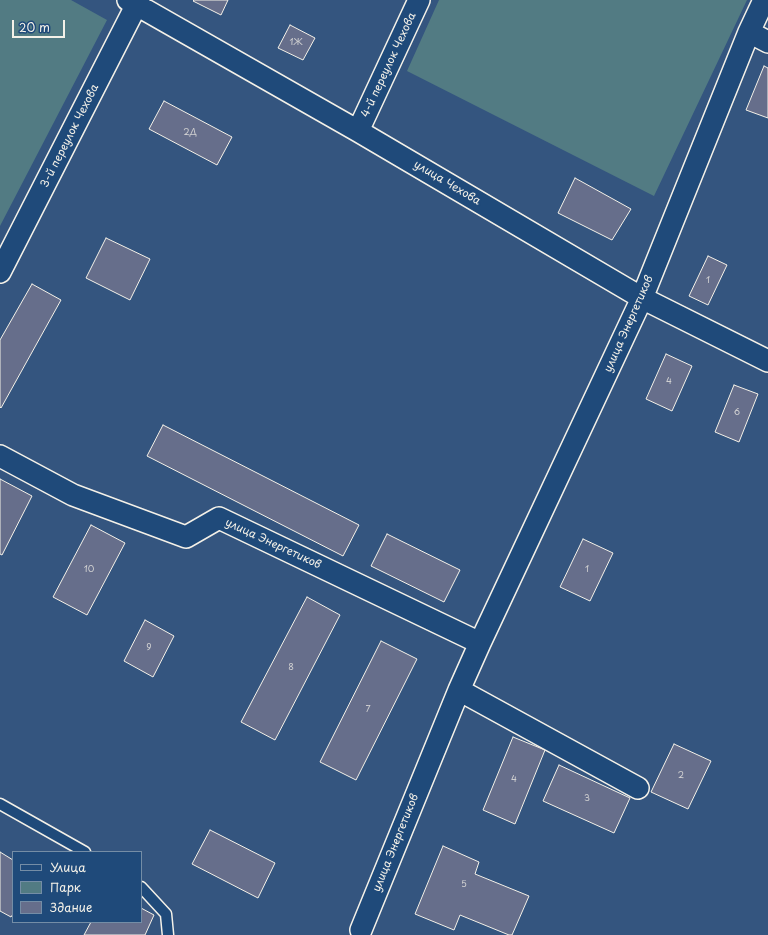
<!DOCTYPE html>
<html>
<head>
<meta charset="utf-8">
<style>
  body { margin:0 }
  #map { position:relative; width:768px; height:935px; overflow:hidden; background:#34557f; font-family:"Playpen Sans",sans-serif }
  canvas { display:block }
  .legend { position:absolute; left:12px; top:851px; width:130px; height:72px; box-sizing:border-box; background:#1f4a7a; border:1px solid #748da6; margin:0; padding:5px 7px; list-style:none; font-size:12px; color:#f4f1e8 }
  .legend li { display:flex; align-items:center; gap:8px; height:20px }
  .legend b { width:20px; border:1px solid #748da6 }
  .scale { position:absolute; left:12px; top:20px; width:53px; height:18px; box-sizing:border-box; border:2px solid #f4f1e8; border-top:0; padding-left:5px; font-size:12px; line-height:14px; white-space:nowrap; color:#f4f1e8; -webkit-text-stroke:3px #1f4a7a; paint-order:stroke }
</style>
</head>
<body>
<div id="map">
<canvas width="768" height="935"></canvas>
<ul class="legend">
<li><b style="height:5px;background:#1f4a7a"></b>Улица</li>
<li><b style="height:11px;background:#527b83"></b>Парк</li>
<li><b style="height:11px;background:#666e8b"></b>Здание</li>
</ul>
<div class="scale">20 m</div>
</div>
<script>
const context = document.querySelector('canvas').getContext('2d');
context.lineJoin = 'round';
function fillPath(path, color) {
  context.fillStyle = color;
  context.fill(path, 'evenodd');
}
function shape(rows) {
  const path = new Path2D();
  for (const r of rows) {
    path.moveTo(r[0], r[1]);
    for (let i = 2; i < r.length; i += 2) path.lineTo(r[i], r[i + 1]);
  }
  return path;
}
function strokePath(path, color, width, dash) {
  context.strokeStyle = color;
  context.lineWidth = width;
  context.lineCap = dash ? 'butt' : 'round';
  context.setLineDash(dash || []);
  context.stroke(path);
}
function drawText(font, color, halo, rows, align = 'center') {
  context.font = font + ' "Playpen Sans",sans-serif';
  context.lineWidth = 4;
  context.setLineDash([]);
  context.textBaseline = 'middle';
  context.strokeStyle = halo;
  context.fillStyle = color;
  for (const [text, x, y, turn = 0] of rows) {
    context.save();
    context.translate(x, y);
    context.rotate((+turn || 0) * Math.PI / 180);
    context.textAlign = isNaN(turn) ? turn : align;
    if (halo) context.strokeText(text, 0, 0);
    context.fillText(text, 0, 0);
    context.restore();
  }
}
fillPath(shape([
  [0,0,71,0,107,20,0,226],
  [439,0,747,0,654,196,407,71]
]), '#527b83');
const building = shape([
  [194,0,228,0,221,15,193,1,194,0],
  [290,25,315,38,303,60,278,48,290,25],
  [764,66,768,68,768,118,746,110,764,66],
  [164,101,232,137,217,165,149,129,164,101],
  [575,178,631,209,612,240,558,213,575,178],
  [106,238,150,259,130,300,86,278,106,238],
  [708,256,727,265,708,305,689,296,708,256],
  [32,284,61,300,1,408,0,407,0,340,32,284],
  [666,354,692,366,672,411,646,399,666,354],
  [734,385,758,394,739,442,715,432,734,385],
  [163,425,359,525,343,556,147,456,163,425],
  [0,479,32,496,2,555,0,554,0,479],
  [91,525,125,543,87,615,53,597,91,525],
  [387,534,460,570,444,602,371,566,387,534],
  [583,539,613,553,590,601,560,587,583,539],
  [307,597,340,615,275,740,241,722,307,597],
  [145,620,174,636,153,677,124,661,145,620],
  [381,641,417,659,356,780,320,762,381,641],
  [513,737,545,750,515,824,483,810,513,737],
  [674,744,711,761,688,809,651,792,674,744],
  [559,765,630,798,614,833,543,801,559,765],
  [210,830,275,863,258,898,192,864,210,830],
  [443,846,479,862,475,874,529,896,512,935,509,935,460,915,454,930,415,914,443,846],
  [0,852,13,860,13,914,11,917,0,911,0,852],
  [141,908,154,915,145,935,84,935,91,922,141,922,141,908]
]);
fillPath(building, '#666e8b');
strokePath(building, '#f4f1e8', 1);
const service = shape([
  [0,804,85,852],
  [141,887,166,914,168,935]
]);
const minor = shape([
  [128,0,358,131,642,298,768,361],
  [749,32,768,42],
  [358,131,419,0],
  [0,272,139,0],
  [0,456,73,495,186,537,219,518,480,643],
  [459,690,638,788],
  [361,930,459,690,480,643,642,298,749,32,764,0]
]);
strokePath(service, '#f4f1e8', 13);
strokePath(minor, '#f4f1e8', 24);
strokePath(service, '#1f4a7a', 10);
strokePath(minor, '#1f4a7a', 21);
drawText('9px', '#d0d0d1', null, [
  ["1Ж",296,43],
  ["2Д",190,133],
  ["1",708,281],
  ["4",669,382],
  ["6",737,413],
  ["10",89,570],
  ["1",587,570],
  ["9",149,648],
  ["8",291,668],
  ["7",368,710],
  ["2",681,776],
  ["4",514,780],
  ["3",587,799],
  ["5",464,885]
]);
drawText('11px', '#f4f1e8', '#1f4a7a', [
  ["4-й переулок Чехова",389,65,-65],
  ["3-й переулок Чехова",70,136,-63],
  ["улица Чехова",447,183,31],
  ["улица Энергетиков",629,324,-66],
  ["улица Энергетиков",273,544,25],
  ["улица Энергетиков",396,843,-68]
]);
</script>
</body>
</html>
